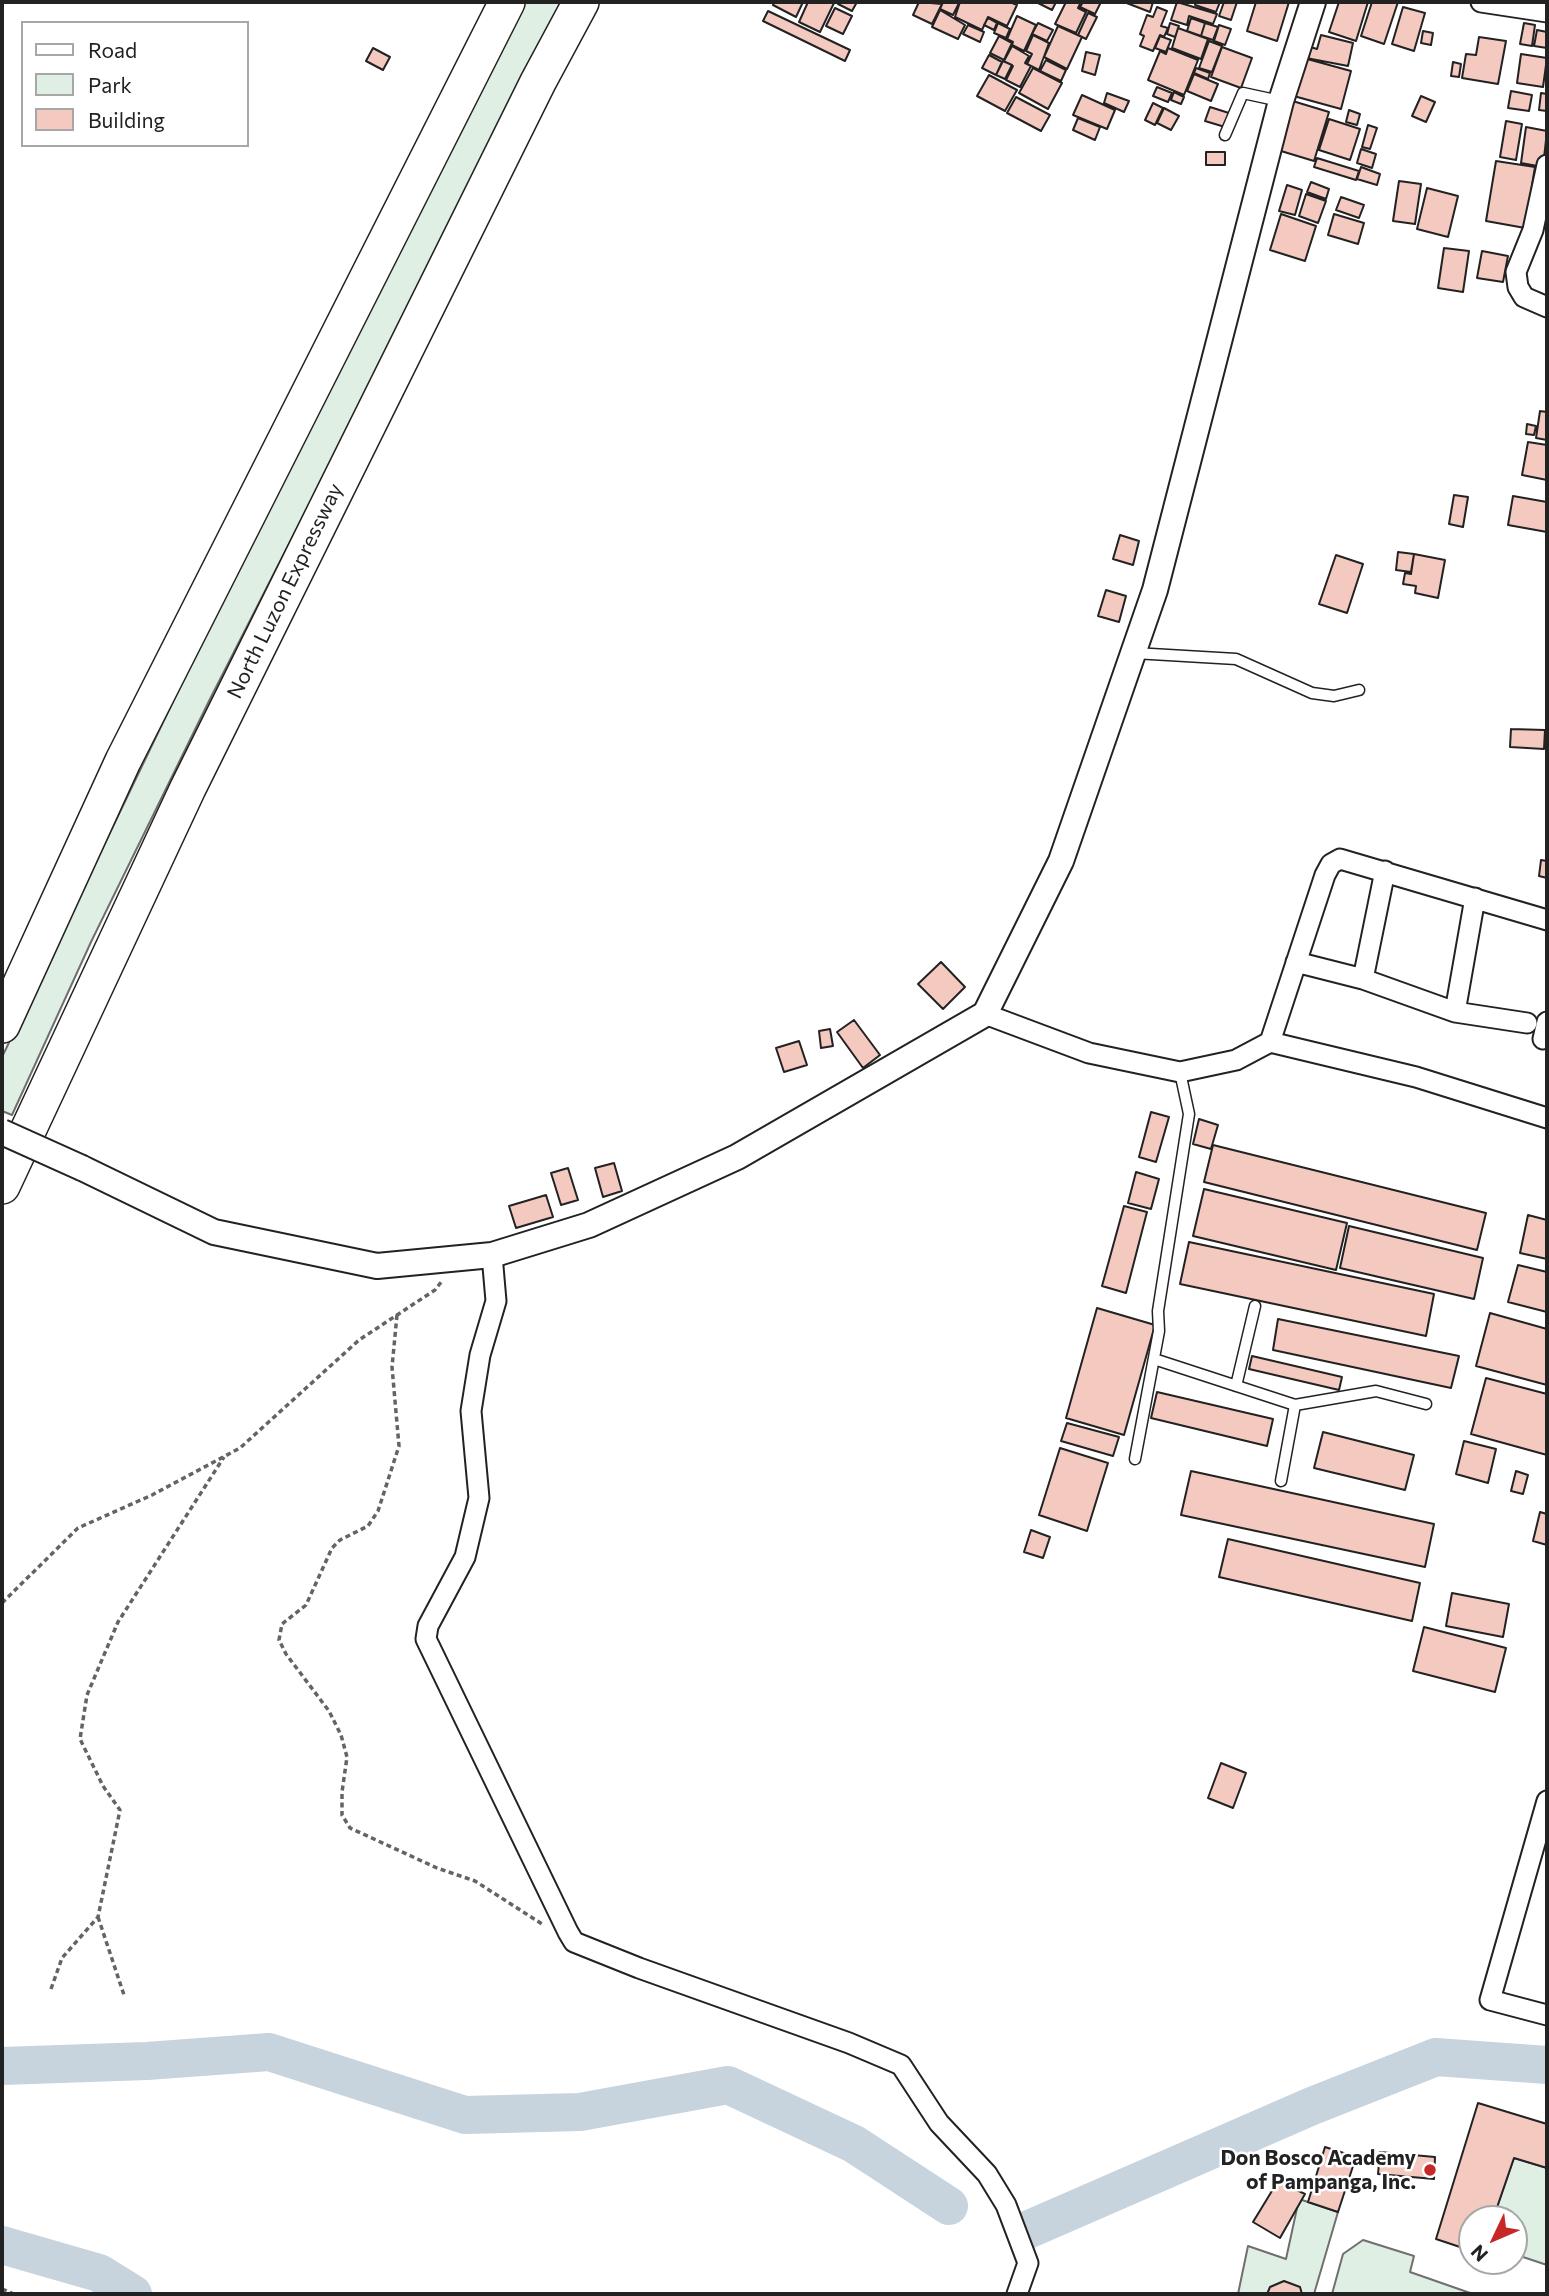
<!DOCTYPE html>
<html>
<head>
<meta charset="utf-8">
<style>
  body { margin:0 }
  #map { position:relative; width:1549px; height:2296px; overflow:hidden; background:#fff; font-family:Commissioner,sans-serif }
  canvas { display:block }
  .frame { position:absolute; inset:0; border:4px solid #222; pointer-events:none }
  .legend { position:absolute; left:21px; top:21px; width:228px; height:126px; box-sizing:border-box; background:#fff; border:2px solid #a7a7a7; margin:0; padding:9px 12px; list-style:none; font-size:21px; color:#222 }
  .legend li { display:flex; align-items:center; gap:14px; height:35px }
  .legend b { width:35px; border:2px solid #a7a7a7 }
  .north { position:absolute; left:1458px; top:2205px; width:70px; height:70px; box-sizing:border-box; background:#fff; border:2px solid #a7a7a7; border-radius:50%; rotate:226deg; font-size:19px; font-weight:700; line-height:28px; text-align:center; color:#222 }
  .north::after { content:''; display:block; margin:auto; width:24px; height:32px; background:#c62828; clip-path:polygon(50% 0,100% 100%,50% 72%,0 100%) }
</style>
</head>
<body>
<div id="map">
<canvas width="1549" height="2296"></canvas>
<div class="frame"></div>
<ul class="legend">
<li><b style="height:9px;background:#fff"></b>Road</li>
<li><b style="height:19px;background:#e0efe3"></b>Park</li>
<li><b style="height:19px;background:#f3c9c0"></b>Building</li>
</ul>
<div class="north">N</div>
</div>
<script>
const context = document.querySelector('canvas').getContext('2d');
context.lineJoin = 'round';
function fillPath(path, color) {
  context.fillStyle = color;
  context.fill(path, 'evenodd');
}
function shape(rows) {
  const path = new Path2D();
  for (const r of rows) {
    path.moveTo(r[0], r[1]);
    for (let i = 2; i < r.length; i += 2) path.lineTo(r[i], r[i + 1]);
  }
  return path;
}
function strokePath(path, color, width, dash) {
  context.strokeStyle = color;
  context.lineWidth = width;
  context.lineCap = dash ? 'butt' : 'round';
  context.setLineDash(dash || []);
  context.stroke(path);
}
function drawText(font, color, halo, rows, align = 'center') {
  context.font = font + ' Commissioner,sans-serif';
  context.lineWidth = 5;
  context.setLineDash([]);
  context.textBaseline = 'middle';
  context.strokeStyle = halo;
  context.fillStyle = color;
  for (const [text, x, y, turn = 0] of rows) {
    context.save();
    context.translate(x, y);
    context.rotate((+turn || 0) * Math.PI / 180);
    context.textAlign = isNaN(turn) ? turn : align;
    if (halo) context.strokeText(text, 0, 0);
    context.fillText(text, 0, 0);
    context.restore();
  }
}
const green = shape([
  [524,2,565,2,210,699,91,942,12,1115,2,1111,2,1057,181,685,524,2],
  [1514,2158,1547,2168,1547,2265,1514,2254,1514,2219,1493,2219,1514,2158],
  [1299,2199,1338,2212,1314,2294,1238,2294,1248,2246,1286,2259,1299,2199],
  [1363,2240,1414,2256,1410,2272,1473,2294,1332,2294,1343,2254,1363,2240]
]);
fillPath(green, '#e0efe3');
strokePath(green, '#6f6f6f', 2);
strokePath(shape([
  [2,2066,147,2061,269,2052,465,2115,580,2112,728,2085,854,2144,949,2206],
  [1025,2231,1312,2106,1436,2057,1547,2065],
  [2,2245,99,2273,133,2294]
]), '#c7d3dd', 38);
const building = shape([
  [774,2,803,2,796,17,773,5,774,2],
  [808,2,834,3,820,32,799,22,808,2],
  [839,2,857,2,852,11,838,4,839,2],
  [919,2,942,4,932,24,913,15,919,2],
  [943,2,959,3,953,15,940,9,943,2],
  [960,2,1010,2,1017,5,1007,26,988,17,982,30,955,17,960,2],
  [1036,2,1056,2,1052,10,1036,2],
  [1066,2,1081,2,1078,8,1086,12,1076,33,1055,24,1066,2],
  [1083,2,1101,2,1095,14,1080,7,1083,2],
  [1124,2,1153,2,1150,12,1124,2],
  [1177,2,1217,14,1213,24,1189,16,1187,25,1171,20,1177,2],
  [1196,2,1220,2,1216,12,1195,5,1196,2],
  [1224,2,1237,2,1231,20,1219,16,1224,2],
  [1256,2,1289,2,1277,41,1247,31,1256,2],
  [1339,2,1368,2,1356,41,1329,32,1339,2],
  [1372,2,1398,2,1384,44,1361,36,1372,2],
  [1157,7,1167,11,1161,26,1168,28,1164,37,1160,35,1153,51,1140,46,1144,36,1140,34,1147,15,1153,17,1157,7],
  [1403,7,1425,13,1414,51,1392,44,1403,7],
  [835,8,852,16,843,34,826,26,835,8],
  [940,10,965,25,958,39,932,27,940,10],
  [768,11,850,50,845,61,763,21,768,11],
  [1088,13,1097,17,1086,39,1078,35,1088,13],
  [1017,16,1036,25,1024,51,1012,45,1013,42,1007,39,1017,16],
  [988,18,997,23,994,30,984,25,988,18],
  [1191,18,1205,23,1201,36,1187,31,1191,18],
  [998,23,1010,29,1006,38,994,33,998,23],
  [1038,23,1053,30,1047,41,1032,34,1038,23],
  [1170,23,1179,26,1175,37,1167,34,1170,23],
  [1205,23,1218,27,1213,40,1201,36,1205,23],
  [1524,23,1535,25,1532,46,1520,44,1524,23],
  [968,25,984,32,980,42,963,34,968,25],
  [1219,25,1231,29,1225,45,1214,41,1219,25],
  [1058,26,1082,37,1067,69,1044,57,1058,26],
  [1178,28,1208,39,1201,59,1172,48,1178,28],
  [1537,30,1547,32,1547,48,1534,46,1537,30],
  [1423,31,1433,33,1431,45,1421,43,1423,31],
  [1033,35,1049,43,1039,70,1027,64,1032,54,1026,51,1033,35],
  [1321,35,1353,43,1348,66,1301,57,1304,45,1317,49,1321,35],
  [999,36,1012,43,1004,60,990,53,999,36],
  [1160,36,1171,40,1166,52,1155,48,1160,36],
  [1479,37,1506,41,1498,84,1462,78,1466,54,1476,55,1479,37],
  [1209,41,1222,46,1212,72,1199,68,1209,41],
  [1012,46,1029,56,1025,63,1031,66,1020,87,1006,80,1013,66,1004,61,1012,46],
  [1222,47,1252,58,1241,88,1211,77,1222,47],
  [373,48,390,57,383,70,366,61,373,48],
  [1168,48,1198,60,1184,95,1148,80,1160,51,1166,54,1168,48],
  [1086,52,1100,55,1095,75,1082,71,1086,52],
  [1521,54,1547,58,1543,87,1517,83,1521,54],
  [989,55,1002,62,996,75,982,68,989,55],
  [1300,57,1351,71,1341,109,1290,95,1300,57],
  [1046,60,1066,70,1061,81,1040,71,1046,60],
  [1003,61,1012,65,1005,79,996,75,1003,61],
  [1453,62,1461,64,1459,77,1451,76,1453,62],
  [1033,68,1062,83,1048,109,1019,93,1033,68],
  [1196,68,1210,73,1208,79,1194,73,1196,68],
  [1194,74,1218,84,1211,101,1187,91,1194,74],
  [989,75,1017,90,1005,111,977,96,989,75],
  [1157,87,1172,93,1168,102,1153,96,1157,87],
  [1511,91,1532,95,1529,111,1508,108,1511,91],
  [1174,92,1184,97,1181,104,1171,100,1174,92],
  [1107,93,1129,101,1124,112,1104,103,1107,93],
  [1541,93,1547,94,1547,111,1539,110,1541,93],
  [1082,95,1115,110,1107,129,1073,115,1082,95],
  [1421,96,1435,102,1426,122,1412,116,1421,96],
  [1016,97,1050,115,1041,131,1007,113,1016,97],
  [1286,99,1329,112,1314,161,1271,148,1286,99],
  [1153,103,1163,108,1155,125,1145,120,1153,103],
  [1210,107,1229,113,1225,127,1205,121,1210,107],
  [1164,108,1179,116,1171,130,1157,123,1164,108],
  [1349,110,1360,114,1357,125,1346,122,1349,110],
  [1078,118,1100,127,1095,140,1073,130,1078,118],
  [1329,119,1360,129,1350,160,1319,150,1329,119],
  [1506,121,1522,124,1516,160,1500,157,1506,121],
  [1368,125,1377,128,1370,149,1362,147,1368,125],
  [1526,127,1547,131,1543,167,1521,163,1526,127],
  [1361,149,1376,154,1372,168,1357,163,1361,149],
  [1206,152,1225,152,1225,165,1206,165,1206,152],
  [1317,158,1359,171,1356,180,1314,167,1317,158],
  [1496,161,1535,167,1525,228,1486,221,1496,161],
  [1361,167,1380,174,1377,185,1357,179,1361,167],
  [1399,181,1421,184,1415,224,1393,221,1399,181],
  [1311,182,1329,189,1326,199,1307,192,1311,182],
  [1287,185,1302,190,1295,215,1279,211,1287,185],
  [1427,188,1458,196,1448,237,1417,229,1427,188],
  [1306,194,1326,201,1318,223,1299,216,1306,194],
  [1341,197,1364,205,1359,218,1336,210,1341,197],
  [1281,214,1316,226,1305,261,1270,250,1281,214],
  [1334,214,1364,223,1358,244,1328,235,1334,214],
  [1444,248,1469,251,1463,292,1438,288,1444,248],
  [1482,251,1508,256,1503,282,1477,278,1482,251],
  [1540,411,1547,412,1547,440,1536,438,1540,411],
  [1527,424,1536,426,1534,435,1526,434,1527,424],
  [1528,442,1547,445,1547,480,1522,475,1528,442],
  [1454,495,1468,497,1463,527,1449,524,1454,495],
  [1513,496,1547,502,1547,532,1508,525,1513,496],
  [1120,535,1139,541,1133,565,1113,559,1120,535],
  [1398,552,1414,554,1411,572,1396,570,1398,552],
  [1414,554,1445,560,1438,598,1415,593,1416,586,1403,584,1405,573,1411,574,1414,554],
  [1336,555,1363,564,1347,613,1319,604,1336,555],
  [1106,590,1126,596,1119,622,1098,616,1106,590],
  [1511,729,1545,730,1544,749,1510,747,1511,729],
  [1541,860,1547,861,1547,878,1539,876,1541,860],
  [941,962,965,987,943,1009,918,984,941,962],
  [854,1020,880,1055,863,1068,837,1032,854,1020],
  [830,1029,833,1046,821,1048,819,1031,830,1029],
  [799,1041,807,1065,784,1072,776,1048,799,1041],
  [1151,1112,1169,1117,1156,1162,1139,1157,1151,1112],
  [1199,1119,1218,1125,1211,1149,1193,1144,1199,1119],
  [1213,1145,1486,1213,1477,1250,1204,1182,1213,1145],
  [614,1163,622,1191,603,1197,595,1168,614,1163],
  [568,1168,578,1200,561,1205,551,1173,568,1168],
  [1136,1172,1159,1179,1151,1209,1128,1203,1136,1172],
  [1204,1189,1347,1223,1336,1270,1193,1236,1204,1189],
  [546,1195,553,1217,516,1228,509,1206,546,1195],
  [1124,1206,1147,1212,1126,1293,1102,1286,1124,1206],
  [1528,1215,1547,1220,1547,1259,1520,1253,1528,1215],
  [1349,1226,1483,1258,1474,1299,1340,1268,1349,1226],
  [1189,1242,1434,1294,1426,1336,1180,1284,1189,1242],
  [1518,1265,1547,1272,1547,1312,1508,1302,1518,1265],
  [1097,1308,1155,1325,1124,1435,1066,1418,1097,1308],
  [1490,1313,1547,1329,1547,1385,1476,1366,1490,1313],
  [1278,1319,1459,1356,1451,1388,1273,1350,1278,1319],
  [1252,1356,1342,1377,1339,1390,1249,1369,1252,1356],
  [1486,1378,1547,1394,1547,1455,1471,1434,1486,1378],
  [1157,1392,1273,1419,1267,1446,1151,1418,1157,1392],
  [1067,1423,1119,1437,1113,1456,1061,1441,1067,1423],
  [1323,1432,1414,1455,1405,1490,1314,1468,1323,1432],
  [1464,1441,1496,1449,1488,1483,1456,1474,1464,1441],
  [1060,1448,1108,1463,1087,1531,1039,1515,1060,1448],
  [1191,1471,1434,1524,1425,1567,1181,1515,1191,1471],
  [1516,1471,1528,1475,1523,1494,1511,1491,1516,1471],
  [1540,1512,1547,1514,1547,1545,1533,1541,1540,1512],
  [1031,1530,1050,1537,1043,1558,1024,1552,1031,1530],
  [1228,1539,1420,1583,1412,1621,1219,1577,1228,1539],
  [1452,1593,1509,1604,1503,1637,1446,1626,1452,1593],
  [1424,1627,1506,1648,1495,1692,1413,1671,1424,1627],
  [1221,1763,1246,1773,1233,1808,1208,1798,1221,1763],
  [1478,2103,1547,2124,1547,2168,1514,2158,1493,2219,1472,2219,1472,2251,1436,2239,1478,2103],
  [1325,2147,1356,2157,1338,2212,1308,2202,1325,2147],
  [1380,2152,1435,2157,1434,2179,1378,2174,1380,2152],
  [1278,2181,1305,2194,1280,2238,1253,2222,1278,2181],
  [1284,2281,1300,2287,1302,2294,1267,2294,1270,2287,1284,2281]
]);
fillPath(building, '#f3c9c0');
strokePath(building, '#222', 2);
const service = shape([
  [1225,135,1243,93,1280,101],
  [1134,653,1236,659,1312,693,1334,696,1359,690],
  [1154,1359,1295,1405,1376,1391,1426,1404],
  [1236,1386,1255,1306],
  [1135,1459,1159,1331,1158,1311,1189,1114,1180,1072],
  [1281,1481,1295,1405]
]);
const minor = shape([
  [1481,2,1547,12],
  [1547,165,1533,230,1516,272,1518,287,1524,297,1547,307],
  [1296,962,1363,979,1455,1012,1527,1023],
  [1363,979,1385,871],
  [1455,1012,1475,898],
  [985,1014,1089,1053,1180,1072,1236,1060,1270,1042,1416,1077,1547,1118],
  [1543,1039,1547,1022],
  [1270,1042,1325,875,1331,864,1340,859,1547,920],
  [492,1255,496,1301,480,1355,471,1411,479,1498,465,1557,428,1626,426,1639,568,1932,574,1942,639,1968,849,2043,901,2065,939,2123,987,2174,1006,2205,1028,2263,1017,2294],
  [1547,1801,1490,2000,1547,2015]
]);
const tertiary = shape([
  [82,1168,214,1232,377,1266,492,1255,589,1225,737,1157,985,1014,1061,861,1155,590,1281,101,1313,2]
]);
const motorway = shape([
  [2,1025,123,761,507,2],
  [2,1186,188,788,538,82,581,2]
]);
strokePath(service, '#222', 13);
strokePath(minor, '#222', 23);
strokePath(tertiary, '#222', 28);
strokePath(motorway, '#222', 38);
strokePath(shape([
  [397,1315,392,1367,399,1446,378,1511,368,1526,340,1540,332,1548,306,1605,282,1624,279,1640,286,1654,329,1711,341,1735,347,1757,342,1792,342,1815,350,1828,437,1868,475,1881,542,1924],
  [2,1603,78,1528,152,1495,240,1448,359,1340,435,1290,442,1281],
  [98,1917,124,1995],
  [51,1989,62,1958,98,1917,120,1810,103,1786,80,1739,87,1695,118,1622,224,1457],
  [2,2289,14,2294]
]), '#646464', 3.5, [5, 3.5]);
strokePath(service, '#fff', 10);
strokePath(minor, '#fff', 19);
strokePath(tertiary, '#fff', 24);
strokePath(motorway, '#fff', 35);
const tertiaryBridge = shape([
  [2,1132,82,1168]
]);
strokePath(tertiaryBridge, '#222', 28, []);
strokePath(tertiaryBridge, '#fff', 24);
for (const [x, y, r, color] of [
  [1430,2170,7,"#c62828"]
]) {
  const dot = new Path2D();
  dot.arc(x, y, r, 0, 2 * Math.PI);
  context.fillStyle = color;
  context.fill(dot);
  strokePath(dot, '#fff', 2.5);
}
drawText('21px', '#222', '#fff', [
  ["North Luzon Expressway",285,591,-64]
]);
drawText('bold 21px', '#222', '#fff', [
  ["Don Bosco Academy",1416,2158],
  ["of Pampanga, Inc.",1416,2182]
], 'right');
</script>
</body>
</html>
